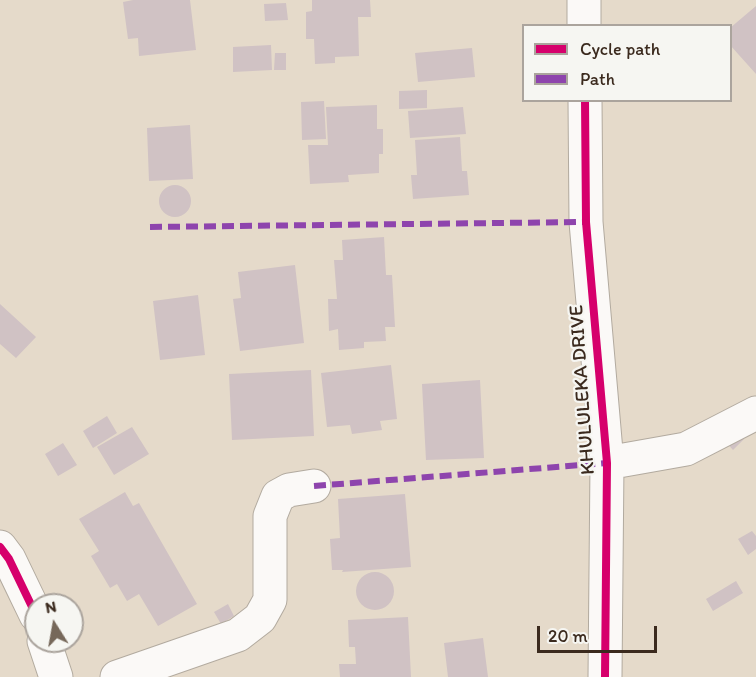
<!DOCTYPE html>
<html>
<head>
<meta charset="utf-8">
<style>
  body { margin:0 }
  #map { position:relative; width:756px; height:677px; overflow:hidden; background:#e5daca; font-family:Itim,sans-serif }
  canvas { display:block }
  .legend { position:absolute; left:522px; top:24px; width:210px; height:78px; box-sizing:border-box; background:#f6f6f2; border:2px solid #aba49d; margin:0; padding:8px 10px; list-style:none; font-size:18px; color:#3b2a1e }
  .legend li { display:flex; align-items:center; gap:12px; height:30px }
  .legend b { width:30px; border:2px solid #aba49d }
  .north { position:absolute; left:24px; top:593px; width:60px; height:60px; box-sizing:border-box; background:#f6f6f2; border:2px solid #aba49d; border-radius:50%; rotate:349deg; font-size:16px; font-weight:700; line-height:24px; text-align:center; color:#3b2a1e }
  .north::after { content:''; display:block; margin:auto; width:21px; height:27px; background:#76685a; clip-path:polygon(50% 0,100% 100%,50% 72%,0 100%) }
  .scale { position:absolute; left:537px; top:626px; width:120px; height:27px; box-sizing:border-box; border:3px solid #3b2a1e; border-top:0; padding-left:8px; font-size:18px; line-height:21px; white-space:nowrap; color:#3b2a1e; -webkit-text-stroke:4px #f6f6f2; paint-order:stroke }
</style>
</head>
<body>
<div id="map">
<canvas width="756" height="677"></canvas>
<ul class="legend">
<li><b style="height:8px;background:#d6006c"></b>Cycle path</li>
<li><b style="height:8px;background:#8e44ad"></b>Path</li>
</ul>
<div class="north">N</div>
<div class="scale">20 m</div>
</div>
<script>
const context = document.querySelector('canvas').getContext('2d');
context.lineJoin = 'round';
function fillPath(path, color) {
  context.fillStyle = color;
  context.fill(path, 'evenodd');
}
function shape(rows) {
  const path = new Path2D();
  for (const r of rows) {
    if (r.length === 3) {
      path.moveTo(r[0] + r[2], r[1]);
      path.arc(r[0], r[1], r[2], 0, 2 * Math.PI);
      continue;
    }
    path.moveTo(r[0], r[1]);
    for (let i = 2; i < r.length; i += 2) path.lineTo(r[i], r[i + 1]);
  }
  return path;
}
function strokePath(path, color, width, dash) {
  context.strokeStyle = color;
  context.lineWidth = width;
  context.lineCap = dash ? 'butt' : 'round';
  context.setLineDash(dash || []);
  context.stroke(path);
}
function drawText(font, color, halo, rows, align = 'center') {
  context.font = font + ' Itim,sans-serif';
  context.lineWidth = 4.5;
  context.setLineDash([]);
  context.textBaseline = 'middle';
  context.strokeStyle = halo;
  context.fillStyle = color;
  for (const [text, x, y, turn = 0] of rows) {
    context.save();
    context.translate(x, y);
    context.rotate((+turn || 0) * Math.PI / 180);
    context.textAlign = isNaN(turn) ? turn : align;
    if (halo) context.strokeText(text, 0, 0);
    context.fillText(text, 0, 0);
    context.restore();
  }
}
fillPath(shape([
  [133,0,190,0,196,50,139,56,138,38,128,39,123,2],
  [312,0,370,0,371,17,358,17,359,56,335,57,335,63,315,64,314,39,306,39,306,12,312,11],
  [286,3,288,20,265,21,264,4],
  [756,6,756,74,730,45,730,28],
  [271,45,272,70,233,72,233,47],
  [472,48,475,77,418,82,415,53],
  [275,53,286,53,286,70,274,70],
  [427,90,427,108,399,109,399,91],
  [324,101,326,139,302,140,301,102],
  [377,105,377,129,383,129,383,154,379,154,379,173,348,175,349,182,310,184,308,145,328,145,326,107],
  [463,107,466,134,410,138,408,111],
  [190,125,193,179,149,181,147,128],
  [460,137,462,171,467,171,469,195,413,199,411,175,417,175,415,140],
  [175,201,16],
  [384,237,386,275,392,275,395,327,385,327,386,341,364,342,364,348,339,350,338,329,329,331,328,299,337,299,334,260,343,260,342,240],
  [295,265,304,343,240,351,233,299,241,298,238,272],
  [198,295,205,355,160,360,153,301],
  [0,304,36,337,16,358,0,344],
  [391,365,397,419,380,421,382,430,352,434,350,425,327,427,321,373],
  [311,370,314,436,232,440,229,374],
  [480,380,484,458,426,460,422,384],
  [107,416,117,433,93,448,83,431],
  [132,427,149,454,114,475,97,447],
  [736,430,744,439,733,450,724,440],
  [63,443,77,465,58,476,45,454],
  [125,492,133,506,139,503,197,604,158,626,139,594,127,601,117,584,110,588,91,556,99,551,79,519],
  [405,494,411,567,342,572,343,570,332,570,330,539,340,538,338,499],
  [752,531,756,536,756,549,748,555,738,539],
  [375,591,19],
  [736,581,743,593,713,611,706,599],
  [228,604,234,616,221,624,214,612],
  [408,617,411,677,340,677,339,664,356,664,355,647,349,647,348,620],
  [483,638,488,677,448,677,444,643]
]), '#d0c2c4');
const minor = shape([
  [584,0,584,26],
  [585,100,586,222,607,463,605,677],
  [607,463,686,449,756,413],
  [0,547,9,559,36,615],
  [44,641,56,677],
  [117,677,238,635,260,618,270,600,270,516,278,496,289,490,314,486]
]);
strokePath(minor, '#b2aa9f', 35);
strokePath(minor, '#fbf9f7', 33);
strokePath(shape([
  [150,227,586,222],
  [314,486,607,463]
]), '#8e44ad', 6, [12, 6]);
strokePath(shape([
  [585,100,586,222,607,463,605,677],
  [0,547,9,559,36,615]
]), '#d6006c', 8);
drawText('20px', '#3b2a1e', '#f6f6f2', [
  ["KHULULEKA DRIVE",583,390,-94]
]);
</script>
</body>
</html>
